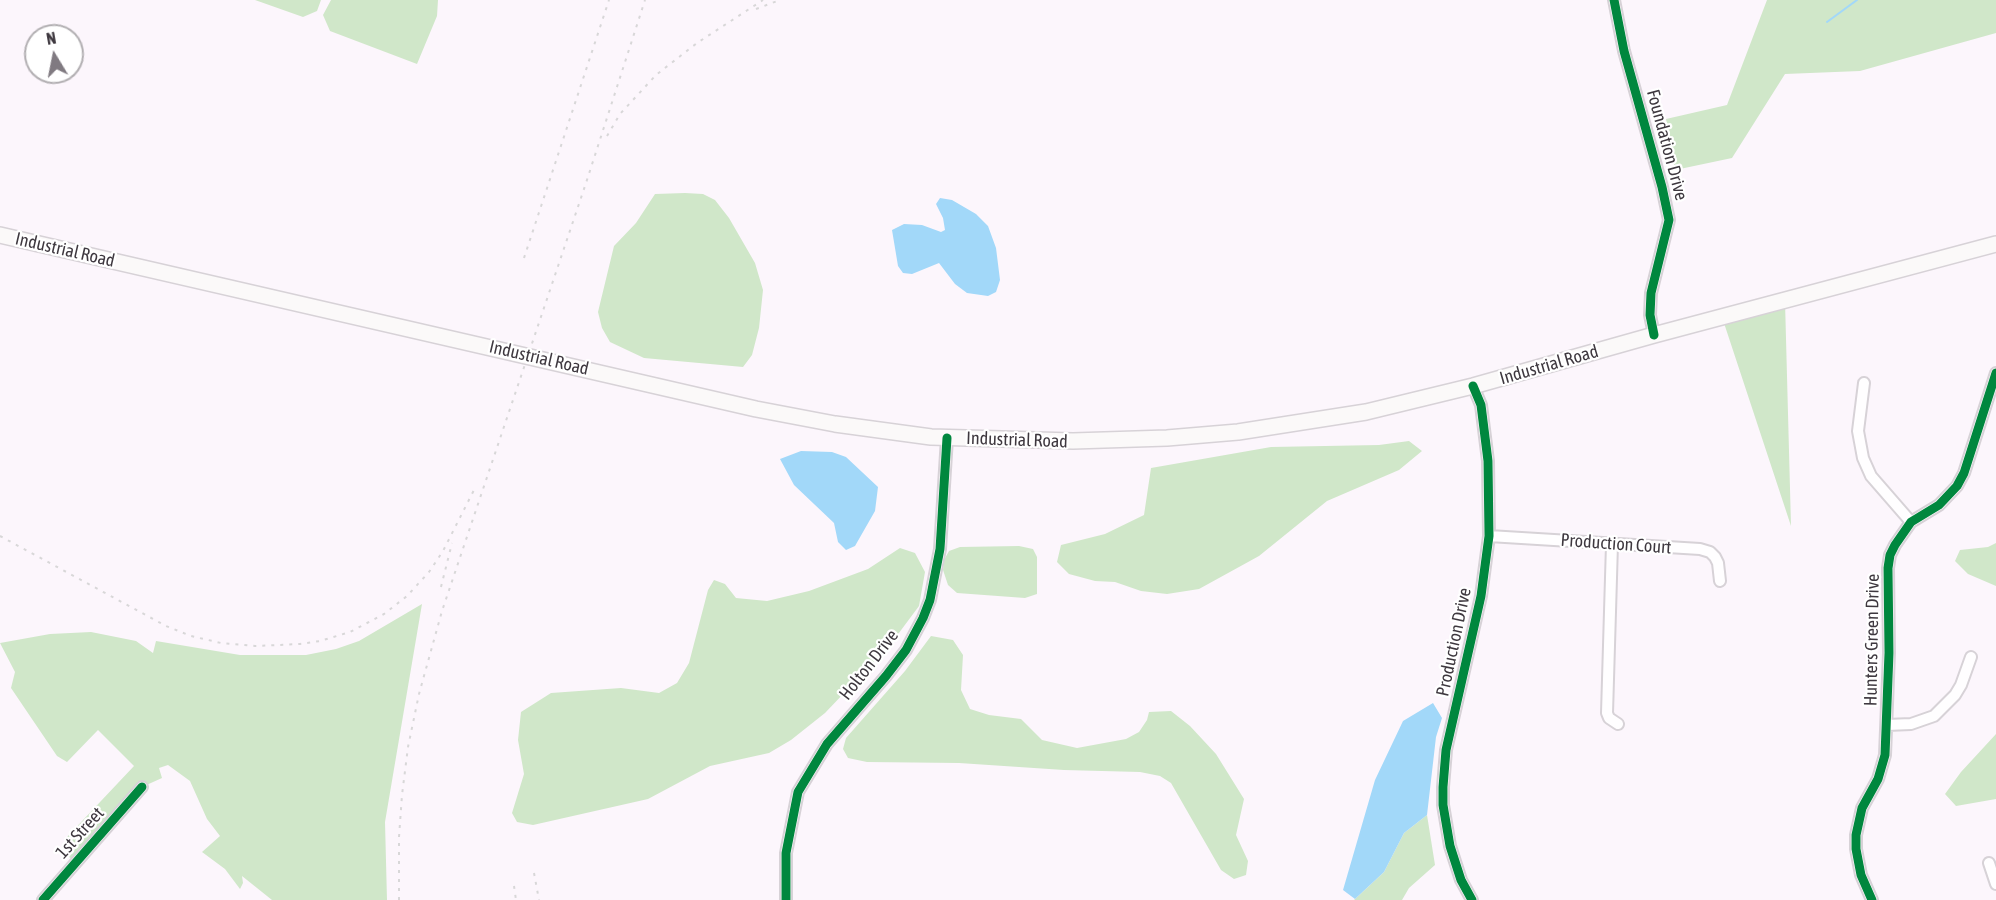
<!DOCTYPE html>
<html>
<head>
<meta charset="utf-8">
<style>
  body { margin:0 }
  #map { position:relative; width:1996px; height:900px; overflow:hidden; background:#fcf6fc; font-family:"Asap Condensed",sans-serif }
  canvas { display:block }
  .north { position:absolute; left:24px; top:24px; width:60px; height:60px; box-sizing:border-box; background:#fff; border:2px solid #b2afb2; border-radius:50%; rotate:350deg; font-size:16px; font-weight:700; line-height:24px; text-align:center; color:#3e383f }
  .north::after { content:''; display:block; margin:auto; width:21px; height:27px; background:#807a81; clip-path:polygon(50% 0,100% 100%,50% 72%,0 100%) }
</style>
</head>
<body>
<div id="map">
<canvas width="1996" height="900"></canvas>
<div class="north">N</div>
</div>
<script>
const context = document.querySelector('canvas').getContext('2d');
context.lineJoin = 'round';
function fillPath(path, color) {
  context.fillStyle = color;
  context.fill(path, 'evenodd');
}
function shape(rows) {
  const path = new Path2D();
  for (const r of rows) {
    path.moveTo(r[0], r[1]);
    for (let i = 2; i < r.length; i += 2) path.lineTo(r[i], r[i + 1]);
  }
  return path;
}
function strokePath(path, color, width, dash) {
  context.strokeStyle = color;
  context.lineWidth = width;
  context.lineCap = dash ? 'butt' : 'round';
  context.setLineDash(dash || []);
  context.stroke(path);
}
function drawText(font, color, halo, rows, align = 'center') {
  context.font = font + ' "Asap Condensed",sans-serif';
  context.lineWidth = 4.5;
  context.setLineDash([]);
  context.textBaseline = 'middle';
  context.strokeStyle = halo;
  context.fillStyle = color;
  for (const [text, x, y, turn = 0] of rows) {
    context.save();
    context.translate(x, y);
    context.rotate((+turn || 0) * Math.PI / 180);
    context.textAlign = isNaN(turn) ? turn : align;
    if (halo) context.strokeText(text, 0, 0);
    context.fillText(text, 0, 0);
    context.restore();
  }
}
fillPath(shape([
  [255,0,321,0,317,11,303,17],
  [331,0,438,0,437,16,417,64,330,31,323,15],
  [1767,0,1996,0,1996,33,1860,71,1785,74,1732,158,1675,170,1666,119,1727,105],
  [685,193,703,194,715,200,729,218,755,263,763,290,759,328,752,355,743,367,644,358,610,342,602,328,598,312,614,246,636,223,655,194],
  [1785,301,1791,526,1722,317],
  [1409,441,1422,451,1399,470,1327,501,1259,556,1199,589,1167,594,1141,591,1115,582,1095,581,1069,574,1057,562,1061,545,1105,534,1144,515,1151,468,1271,447,1379,445],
  [1996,543,1996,586,1968,574,1955,561,1960,550,1988,547],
  [1019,546,1033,549,1037,557,1037,594,1025,598,957,593,948,585,943,570,944,560,949,551,960,547],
  [900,548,915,553,925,572,919,606,890,645,825,713,791,740,769,753,710,766,648,799,533,825,517,822,512,813,524,774,518,740,521,712,551,693,621,688,659,693,677,683,689,663,708,590,714,580,725,584,736,598,767,601,809,591,868,569],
  [422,604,385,822,387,900,272,900,242,876,243,883,240,889,225,869,202,852,220,836,207,819,190,781,168,765,159,768,162,778,142,787,77,862,69,857,67,837,134,766,98,730,67,762,57,756,11,688,15,672,0,643,50,634,91,632,136,641,153,653,156,641,240,655,306,655,336,649,359,641],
  [931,636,953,640,963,655,961,690,970,709,989,715,1021,719,1042,740,1077,748,1126,739,1139,732,1147,720,1149,712,1171,711,1190,726,1216,754,1244,799,1236,835,1248,861,1246,875,1234,879,1221,870,1171,783,1160,776,1140,772,1064,770,959,763,867,762,848,758,843,749,846,738,905,671],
  [1996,734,1996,799,1956,806,1945,794,1961,772],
  [1427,815,1435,865,1409,888,1402,900,1354,900,1384,872,1404,833]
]), '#d0e7c9');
fillPath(shape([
  [940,198,952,200,976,214,988,226,996,248,1000,280,996,292,988,296,967,293,955,284,939,263,912,274,903,273,898,266,892,230,904,224,922,225,941,232,945,230,943,218,936,204],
  [801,451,832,452,846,457,878,487,875,511,855,546,846,550,838,542,834,523,794,485,780,459],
  [1433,703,1442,718,1436,737,1427,815,1404,833,1384,872,1355,899,1343,890,1375,780,1403,721]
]), '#a2d8f9');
strokePath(shape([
  [1827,22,1857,0]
]), '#a2d8f9', 2);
const street = shape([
  [1614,0,1624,51,1662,187,1669,220,1651,293,1650,315,1654,335],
  [1864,383,1858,431,1863,458,1871,476,1911,522],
  [1489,536,1700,549,1710,552,1715,557,1718,563,1720,581],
  [1612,544,1607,713,1609,718,1618,724],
  [1887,725,1911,724,1934,716,1955,695,1961,685,1971,657],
  [1989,863,1996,884],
  [43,900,142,787],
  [786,900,786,853,798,792,827,744,886,676,906,650,923,618,930,600,940,549,947,438],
  [1472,900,1461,880,1450,846,1443,805,1443,787,1446,750,1481,596,1489,536,1488,461,1481,405,1473,386],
  [1872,900,1861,875,1856,849,1856,835,1862,808,1878,779,1885,755,1889,653,1888,568,1890,555,1895,545,1911,522,1939,505,1957,486,1964,473,1996,373]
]);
const secondary = shape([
  [0,235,756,409,835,424,931,437,1073,441,1167,438,1238,432,1366,412,1473,386,1654,335,1996,244]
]);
strokePath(street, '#d7d2d7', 14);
strokePath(secondary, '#d7d2d7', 18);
strokePath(street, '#fffeff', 10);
strokePath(secondary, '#fbf9f9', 15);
strokePath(shape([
  [756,9,780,0],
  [607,136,620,114,656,75,697,43,763,0],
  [524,258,609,0],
  [0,536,166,626,191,636,221,643,255,646,300,644,320,641,350,632,384,614,407,596,429,572,443,551,475,488],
  [441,587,452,543],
  [534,873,539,900],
  [514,886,516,900],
  [399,900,399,837,402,795,408,747,419,694,442,611,586,183,645,0]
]), '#d8d7d8', 2, [3, 6]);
strokePath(shape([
  [1614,0,1624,51,1662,187,1669,220,1651,293,1650,315,1654,335],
  [43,900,142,787],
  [786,900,786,853,798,792,827,744,886,676,906,650,923,618,930,600,940,549,947,438],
  [1472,900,1461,880,1450,846,1443,805,1443,787,1446,750,1481,596,1489,536,1488,461,1481,405,1473,386],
  [1872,900,1861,875,1856,849,1856,835,1862,808,1878,779,1885,755,1889,653,1888,568,1890,555,1895,545,1911,522,1939,505,1957,486,1964,473,1996,373]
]), '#00873e', 9);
drawText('18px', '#3e383f', '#fff', [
  ["Foundation Drive",1667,145,75],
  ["Industrial Road",65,250,13],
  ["Industrial Road",539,358,13],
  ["Industrial Road",1549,365,-16],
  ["Industrial Road",1017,440,2],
  ["Production Court",1616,544,4],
  ["Hunters Green Drive",1872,640,-89],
  ["Production Drive",1454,642,-78],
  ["Holton Drive",869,665,-52],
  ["1st Street",80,833,-48]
]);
</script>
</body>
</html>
